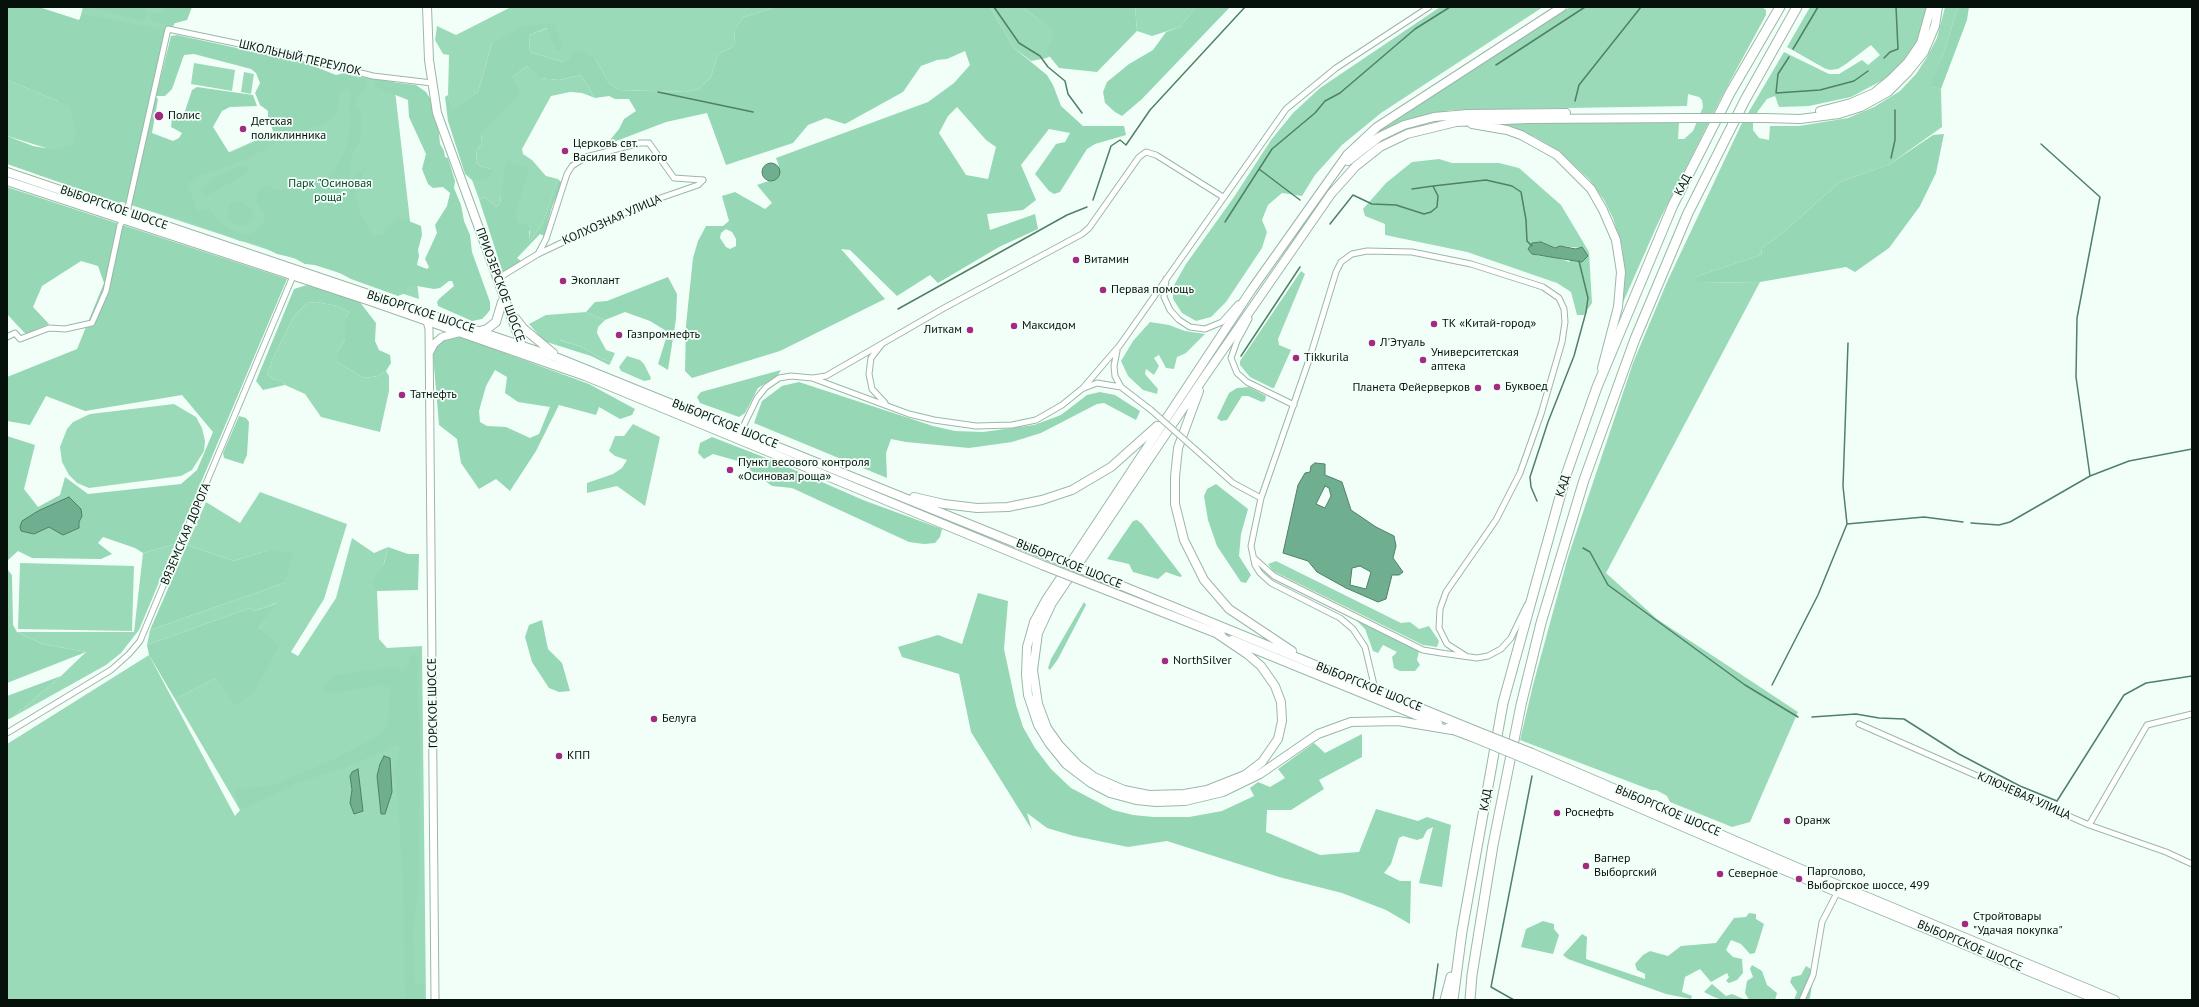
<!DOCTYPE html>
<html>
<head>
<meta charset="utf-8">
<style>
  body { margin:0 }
  #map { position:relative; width:2199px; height:1007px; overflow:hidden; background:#f2fff8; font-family:"PT Sans",sans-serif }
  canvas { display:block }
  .frame { position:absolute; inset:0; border:8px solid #07110c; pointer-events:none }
</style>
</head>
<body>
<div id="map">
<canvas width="2199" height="1007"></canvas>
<div class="frame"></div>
</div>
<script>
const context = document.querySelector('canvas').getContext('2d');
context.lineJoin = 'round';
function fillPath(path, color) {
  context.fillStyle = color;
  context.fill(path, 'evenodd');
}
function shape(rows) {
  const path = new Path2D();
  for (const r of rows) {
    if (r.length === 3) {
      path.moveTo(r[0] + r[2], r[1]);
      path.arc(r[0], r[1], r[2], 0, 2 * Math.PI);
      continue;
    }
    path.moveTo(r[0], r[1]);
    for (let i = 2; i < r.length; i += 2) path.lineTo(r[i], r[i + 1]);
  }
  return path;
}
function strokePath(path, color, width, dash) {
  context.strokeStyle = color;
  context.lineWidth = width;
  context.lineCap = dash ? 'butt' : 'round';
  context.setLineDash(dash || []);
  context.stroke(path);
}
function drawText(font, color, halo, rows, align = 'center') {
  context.font = font + ' "PT Sans",sans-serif';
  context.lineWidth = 3.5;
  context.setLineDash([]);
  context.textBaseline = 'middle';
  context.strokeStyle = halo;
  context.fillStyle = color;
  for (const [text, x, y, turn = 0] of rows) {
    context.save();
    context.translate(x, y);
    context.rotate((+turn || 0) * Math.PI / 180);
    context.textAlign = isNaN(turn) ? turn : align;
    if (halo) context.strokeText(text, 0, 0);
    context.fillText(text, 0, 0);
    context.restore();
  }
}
fillPath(shape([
  [83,7,182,7,171,31,165,39,137,159,182,173,320,112,349,75,394,82,419,299,39,175,46,148,7,136,7,80,58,101],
  [511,7,776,7,744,17,735,28,734,46,718,54,711,77,699,89,685,92,618,90,609,83,595,58,563,62,530,52,529,35,548,28,555,52,554,23,492,43,478,92,453,111,448,95,449,55,443,54,435,40,437,26,456,35],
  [990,7,1022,7,1043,22,1057,26,1055,53,1047,58,1031,61,1014,48],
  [1135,7,1196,7,1180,27,1152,36,1137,31],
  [1440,7,1543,7,1381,113,1342,145,1315,175,1302,196,1282,193,1268,205,1262,220,1267,232,1262,248,1226,302,1211,317,1196,321,1182,313,1173,299,1173,287,1186,264,1234,197,1271,140,1293,113,1320,88],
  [1570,7,1762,7,1766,10,1766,15,1721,98,1658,223,1621,307,1624,265,1622,247,1613,218,1604,200,1589,179,1558,151,1535,137,1501,123,1679,123,1678,139,1684,139,1693,131,1703,107,1702,100,1699,97,1688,94,1687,106,1451,110,1405,120,1369,138,1395,118],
  [1810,7,1927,7,1919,39,1912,50,1902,63,1883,80,1851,97,1809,106,1779,107,1775,96,1767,99,1758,111,1753,122,1753,130,1759,138,1769,140,1770,126,1799,126,1848,118,1874,107,1900,91,1916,74,1927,57,1937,38,1945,7,1958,7,1943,55,1931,86,1941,89,1942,127,1890,164,1840,182,1779,236,1762,248,1761,255,1695,277,1695,283,1760,282,1606,573,1657,619,1798,712,1750,822,1732,827,1670,802,1667,796,1656,790,1651,790,1520,740,1533,685,1568,557,1633,363,1667,282,1741,125,1784,52,1829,74,1839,74,1862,60,1868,65,1880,55,1871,45,1846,64,1838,69,1830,70,1824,68,1787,47],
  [194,63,235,70,232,91,191,84],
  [527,66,540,78,559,80,581,75,595,98,582,93,570,92,551,96,522,149,523,154,532,160,546,176,558,179,543,223,530,241,530,231,519,222,516,214,501,196,500,204,496,207,485,197,479,199,472,180,486,180,490,169,480,166,476,162,477,149,482,144,481,134,496,115,512,77],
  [244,72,254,74,251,94,241,92],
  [1439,159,1452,163,1499,163,1519,168,1561,205,1589,252,1592,303,1584,315,1577,315,1571,292,1557,283,1467,252,1385,235,1385,224,1365,216,1363,209,1386,183,1412,162],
  [1541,242,1555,248,1560,246,1581,248,1569,262,1556,257,1538,256,1528,249,1533,243],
  [1301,271,1305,274,1278,339,1279,345,1291,350,1274,388,1272,388,1250,377,1240,365,1240,361],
  [316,302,337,306,349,312,345,319,345,339,337,353,337,362,364,378,378,376,386,371,389,376,389,391,380,432,321,417,305,394,285,385,282,381,273,379,267,374,273,358,294,316,307,303],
  [586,312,605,320,598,327,597,333,606,350,615,353,611,362,602,359,582,347,560,340,556,345,544,341,529,324,546,315],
  [1150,322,1169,325,1185,331,1205,334,1186,353,1177,357,1174,369,1166,368,1159,355,1154,358,1159,366,1154,375,1146,369,1145,374,1158,389,1157,394,1143,390,1128,376,1121,361,1133,341],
  [627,356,640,360,644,364,651,378,650,380,644,381,621,371,619,367],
  [174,404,196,417,202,428,205,441,204,451,192,470,181,476,89,488,77,483,69,475,62,462,60,447,67,429,73,422,90,414],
  [633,424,660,437,645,506,617,486,587,493,587,483,613,474,622,468,627,460,615,456,609,451,615,436,624,436],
  [260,492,347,524,324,599,291,652,298,656,336,598,352,538,374,553,388,547,377,591,379,639,387,648,422,646,426,1000,7,1000,7,744,149,655,235,816,240,810,175,699,216,678,259,628,277,603,254,611,250,608,147,645,150,630,284,583,269,550,234,561,187,545,206,502,240,523],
  [175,544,139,630,121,653,106,665,13,717,61,676,86,652,42,644,17,632,134,632,143,553],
  [1276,561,1401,623,1410,622,1419,629,1429,626,1439,641,1437,647,1423,645,1273,571,1268,564],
  [20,563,134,566,132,631,18,629],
  [1355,619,1419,651,1417,660,1420,665,1415,671,1400,671,1394,668,1392,657,1397,652,1383,645,1378,653,1373,651,1365,629]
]), '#9bdab9');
fillPath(shape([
  [7,7,39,7,79,20,82,14,171,31,165,39,128,198,119,203,7,164,7,136,33,146,57,150,72,145,76,134,70,106,7,80],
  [91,7,145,7,147,15,141,21],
  [164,7,192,7,187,20,168,25,150,20,150,14,164,12],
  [776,7,990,7,1014,48,1047,75,1053,85,1061,106,1083,126,1124,126,1126,135,1095,144,1087,149,1060,192,1054,194,1049,191,1035,174,1056,144,1065,142,1070,133,1049,129,1021,165,1036,200,1023,210,987,214,990,230,1035,214,1038,229,999,247,938,283,930,275,897,296,850,250,841,249,885,299,780,351,692,378,685,371,686,325,693,258,698,241,706,226,723,226,729,221,722,196,735,192,765,209,772,203,757,185,777,178,779,166,776,158,928,102,954,83,970,65,965,51,947,59,937,60,921,66,903,92,845,124,826,118,808,125,793,143,726,165,707,113,666,122,606,145,619,129,624,119,636,111,629,99,615,99,609,96,595,98,581,75,559,80,539,78,527,66,512,77,520,92,481,134,482,144,477,149,476,162,480,166,490,169,491,174,486,180,472,180,465,174,448,121,445,97,448,95,453,110,478,92,492,43,525,26,554,23,563,48,555,52,547,28,529,35,530,52,563,62,570,60,572,51,580,51,595,58,609,83,618,90,685,92,699,89,711,77,718,54,734,46,735,28,744,17],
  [957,107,986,140,996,147,988,179,966,175,939,133,948,116],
  [726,229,732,232,736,239,736,246,730,249,726,247,720,238,721,233],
  [1022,7,1135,7,1137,31,1097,72,1059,68,1046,52,1053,37,1051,28],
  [1196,7,1230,7,1142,99,1122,116,1115,112,1105,103,1103,92,1107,82,1129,64,1153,50,1166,32,1180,27],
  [1958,7,1969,7,1967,20,1941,89,1930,86,1943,55],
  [177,35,306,63,336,75,344,73,356,78,366,79,367,87,357,97,354,107,361,109,361,137,351,158,350,168,350,179,365,168,356,191,356,200,361,214,372,235,383,235,392,221,399,217,421,226,422,235,418,250,419,256,417,265,427,269,429,267,425,259,437,233,435,225,447,206,450,193,443,187,433,188,428,184,422,169,426,154,409,117,408,100,378,88,374,85,375,80,416,85,426,92,431,100,438,124,440,144,444,151,445,157,448,158,455,181,454,188,461,205,464,221,470,235,472,252,490,302,490,310,486,315,482,319,472,321,438,306,437,302,439,299,454,286,452,281,449,281,440,288,434,289,411,285,407,288,405,293,398,296,351,279,334,270,315,265,305,264,294,258,277,254,253,242,240,241,185,220,138,207,133,199,155,96,158,99,152,133,173,141,179,138,182,133,171,127,172,118,184,114,192,90,197,87,253,95,257,106,230,107,222,111,213,127,230,154,274,134,268,117,268,111,260,105,255,93,260,83,256,73,251,69,194,54,184,55,172,89,165,96,156,96,171,36],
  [346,87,352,93,349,102,350,123,347,146,334,172,327,178,308,182,299,189,277,190,267,185,258,191,256,202,264,213,264,221,251,234,238,233,228,228,219,222,209,208,198,212,187,184,203,174,252,157,277,141,324,123,336,116,339,97],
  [1944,134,1936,173,1920,206,1889,248,1855,272,1846,267,1760,282,1695,283,1695,277,1761,255,1762,248,1779,236,1840,182,1890,164,1933,135],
  [506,162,529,167,516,213,519,222,529,226,530,241,543,223,558,179,562,183,552,207,544,236,540,234,517,258,521,261,503,273,479,199,485,197,496,207,500,204],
  [242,165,248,166,249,170,246,174,209,194,205,195,202,191,201,189,212,179],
  [7,187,287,279,175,544,143,553,135,548,103,537,98,543,112,554,101,559,32,558,18,551,7,561,7,436,35,445,24,489,38,507,60,495,65,477,88,494,181,484,197,470,213,432,182,395,85,411,46,396,30,425,7,421,7,377,77,349,104,283,98,266,81,261,42,286,33,307,49,324,26,334,17,325,7,314],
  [240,201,252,209,253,219,247,225,237,225,229,220,228,208,231,202],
  [668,277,677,294,676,319,668,370,658,364,668,332,650,321,625,312,605,320,586,312,595,302,607,301],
  [307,285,359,301,376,323,375,341,379,350,390,355,391,363,386,371,378,376,364,378,337,362,337,353,345,339,345,319,349,312,337,306,316,302,307,303,294,316,273,358,267,374,273,379,282,381,285,385,263,390,256,381,294,289],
  [452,335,461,337,589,384,635,409,632,415,620,419,599,407,596,415,559,405,536,451,510,491,496,479,479,489,461,463,457,439,439,425,433,354,437,345,444,339],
  [495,370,507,377,505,393,518,402,550,407,539,434,530,438,506,427,487,426,480,422,479,411,486,386],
  [559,340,582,347,602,359,611,362,609,365,591,356,556,345],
  [781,370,778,375,758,388,745,413,739,417,700,403,697,397,701,392],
  [799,382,933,426,955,431,983,432,1034,425,1061,415,1087,395,1100,392,1115,395,1140,411,1136,420,1104,403,1097,404,1041,433,1012,442,969,448,906,442,891,439,886,453,887,478,754,423,762,401,782,386],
  [1249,387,1266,396,1265,401,1262,402,1248,396,1242,396,1227,420,1221,421,1217,418,1229,393,1237,388],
  [239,416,246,418,249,422,247,455,243,464,224,458,223,453],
  [712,437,774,461,863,500,942,529,940,537,935,543,924,544,909,542,792,488,772,486,738,461,713,454,704,459,698,453,700,443],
  [1216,484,1248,509,1241,534,1239,556,1251,575,1246,583,1241,582,1217,546,1208,520,1204,496,1207,489],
  [1137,520,1142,524,1182,576,1180,577,1166,572,1158,579,1133,572,1129,564,1107,559,1133,521],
  [187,545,234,561,269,550,294,553,284,583,150,630],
  [388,547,408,554,419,554,418,590,377,591,372,582,384,564],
  [7,569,12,575,13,625,17,632,42,644,86,652,7,683],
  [978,593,1008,601,1004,649,1016,705,1023,727,1035,748,1051,769,1071,788,1113,810,1133,815,1154,817,1189,817,1222,811,1254,796,1250,788,1258,782,1270,787,1285,778,1278,769,1314,743,1325,753,1362,734,1362,757,1319,780,1324,789,1291,810,1267,810,1266,832,1320,855,1359,852,1376,809,1418,821,1427,817,1451,825,1442,887,1419,883,1433,827,1427,830,1423,838,1417,840,1403,836,1399,838,1391,864,1384,873,1400,881,1411,881,1410,924,1386,910,1342,893,1279,877,1167,841,1128,847,1074,836,1047,828,1027,813,1032,830,971,732,959,674,902,657,898,647,938,635,962,644],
  [1084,602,1086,605,1058,659,1050,670,1048,668,1051,659],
  [278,603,259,628,279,646,254,692,236,706,216,678,175,699,149,655,147,645,250,608,254,611],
  [542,620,548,649,562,663,570,691,559,692,549,688,532,662,525,637,529,625],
  [414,653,419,658,417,683,420,740,419,879,413,934,415,982,424,985,424,1000,405,1000,403,881,397,789,394,771,400,748,396,746,341,769,300,782,240,810,235,790,274,785,330,761,380,735,388,725,390,688,379,684,343,692,324,693,324,684,335,676,360,671,396,667,402,671,407,667,410,657],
  [61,676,13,717,7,720,7,696],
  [1749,913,1756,914,1756,919,1764,924,1755,953,1750,954,1741,944,1731,940,1726,950,1733,957,1742,959,1743,973,1737,980,1729,983,1726,981,1729,977,1727,973,1711,982,1700,969,1685,977,1682,992,1692,996,1691,999,1666,994,1568,959,1563,955,1582,934,1587,937,1586,959,1645,979,1645,974,1637,970,1635,964,1643,955,1650,951,1668,956,1681,946,1716,943,1734,918,1746,917],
  [1543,921,1554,924,1554,929,1559,935,1553,954,1521,947,1526,929],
  [1752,965,1762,971,1767,985,1777,993,1775,1000,1749,1000,1745,993,1747,981,1753,977,1750,969],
  [1806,966,1814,971,1810,998,1808,1000,1794,1000,1797,992,1790,982,1792,977,1801,975],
  [1712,984,1726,996,1732,994,1746,1000,1722,1000,1714,997,1704,992]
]), '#96d7b5');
const water = shape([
  [771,172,9],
  [1541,242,1555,248,1560,246,1576,249,1582,247,1588,256,1582,262,1532,254,1528,249,1532,243,1541,242],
  [1315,463,1325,464,1325,475,1342,482,1351,510,1376,527,1394,536,1396,546,1393,558,1403,572,1399,575,1392,575,1386,599,1378,602,1346,588,1317,572,1308,561,1283,553,1298,485,1305,473,1310,472,1311,466,1315,463],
  [1325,486,1329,488,1331,496,1325,508,1316,504,1325,486],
  [1360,566,1371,572,1366,589,1350,585,1352,568,1360,566],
  [69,497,81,509,82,516,79,522,79,528,63,535,49,527,34,534,21,531,20,527,22,521,38,511,69,497],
  [384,756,390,758,392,792,385,814,381,814,377,776,380,764,384,756],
  [358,769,363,811,354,814,350,803,352,790,350,776,352,772,358,769]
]);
fillPath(water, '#6faf8f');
strokePath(water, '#508068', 1);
strokePath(shape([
  [994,7,1019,43,1040,56,1048,67,1065,81,1068,94,1082,113],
  [1793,49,1818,7],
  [1789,57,1778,74,1776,93,1820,90,1854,81,1868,71],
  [1884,58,1890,52,1898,49,1896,7],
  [1496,65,1585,7],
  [658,92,753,112],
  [1575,101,1579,85,1641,7],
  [2041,144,2100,197,2077,318,2076,377,2090,476],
  [1891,158,1895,140,1895,110],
  [1259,169,1300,200],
  [1412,189,1433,186],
  [1093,200,1111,146,1120,140,1126,145,1150,110,1245,7],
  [1225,222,1272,149,1315,113,1325,101,1340,93,1415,29,1450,7],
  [1330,224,1353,195,1372,204,1396,205,1424,214,1431,212,1437,207,1438,196,1433,186,1486,180,1512,186,1521,192,1526,220,1527,241,1532,246],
  [898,309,1067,215,1087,207],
  [1241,356,1300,267],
  [1537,501,1531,487,1530,477,1548,422,1574,356,1586,312,1588,298,1579,261],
  [1971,523,1999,525,2010,522,2090,476,2129,461,2192,449],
  [1847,524,1924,517,1963,522],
  [1583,548,1590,552,1608,585,1745,685,1798,717],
  [1772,685,1818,595,1847,524,1843,486,1848,343],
  [1812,717,1856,714,1879,718,1904,719,1959,754,1997,774,2020,786,2057,801,2124,695,2146,683,2192,676],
  [1433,1000,1438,964],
  [1514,1000,1491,987,1532,776]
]), '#508068', 1.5);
const street = shape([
  [127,212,168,29,273,51,373,76,432,83],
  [538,254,546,239,567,174,572,166,586,157,640,143,649,143,674,178,703,180],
  [497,279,538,254,646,203,698,185,703,180],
  [1166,279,1164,297,1170,310,1179,320,1190,327,1205,329,1222,322,1238,304],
  [1249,319,1237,341,1231,358,1237,373,1247,382,1294,405],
  [7,337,15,333,20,339,49,328,65,329,92,323,106,291,120,225,124,219],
  [882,344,871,358,869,374,872,389,885,403],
  [1117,351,1114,366,1115,376,1121,387],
  [813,378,826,376,944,308,1082,234,1089,228,1139,157,1146,152,1156,155,1223,197],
  [1084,388,1097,383,1121,387,1151,410],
  [741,431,757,398,766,387,779,378,791,376,812,378,909,414,934,420,976,426,1012,425,1036,420,1062,405,1083,388,1120,345,1286,109,1336,68,1429,7],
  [1196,450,1233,483,1261,498],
  [1254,558,1274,576,1423,650,1441,653,1477,658,1488,656,1501,649,1511,638,1527,605],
  [1375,689,1365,647,1353,629,1340,618,1271,583,1260,573,1255,565,1251,546,1261,498,1310,357,1336,272,1341,262,1352,254,1367,251,1412,252,1471,264,1543,287,1559,298,1564,309,1565,322,1562,342,1541,414,1520,473,1496,520,1446,592,1440,609,1439,628,1447,644,1466,656],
  [1859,724,2089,825,2166,852,2192,864],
  [7,733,111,670,129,654,140,641,293,276],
  [2089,825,2147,725,2192,714],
  [1802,1000,1813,975,1822,922,1838,891]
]);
const secondary = shape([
  [426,317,429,329,435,1000],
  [430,352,434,344,442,337,458,333]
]);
const primary = shape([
  [427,7,429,60,437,113,523,349],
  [1820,111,1851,103,1874,93,1891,79,1908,62,1921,43,1931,7],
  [1764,118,1800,119,1839,114,1861,107,1888,92,1908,72,1924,52,1935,26,1938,7],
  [1472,124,1507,130,1521,135,1557,155,1591,189,1603,210,1616,240,1621,272,1618,307,1602,368],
  [1348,161,1379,137,1404,125,1434,117,1467,114,1566,113],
  [7,172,558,358,1048,556],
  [7,181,370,301,585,376,1042,565],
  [516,319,523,328,553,353],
  [480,331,487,329,496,322,502,302],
  [1199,391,1178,448,1175,477,1175,504,1184,540,1204,580,1229,609,1292,651],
  [914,497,944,504,977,508,1008,507,1042,500,1072,490,1111,467,1157,426],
  [1093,574,1474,730],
  [1088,583,1221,635],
  [1216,633,1247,654,1261,666,1275,686,1281,702,1282,721,1278,739,1262,762,1245,775,1207,790,1184,794,1149,795,1124,790,1094,777,1078,765,1059,745,1047,728,1038,704,1033,670,1038,633,1052,603,1205,376,1331,194,1356,166,1380,147,1407,134,1456,122,1528,119,1689,118],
  [1232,640,1438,724],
  [1448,728,1472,737],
  [1452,730,1398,721,1351,722,1318,734,1260,774,1223,792,1185,801,1156,802,1136,800,1110,793,1091,783,1066,764,1049,743,1038,725,1028,695,1026,675,1027,647,1034,622,1046,600,1252,289,1347,155,1377,127,1562,7],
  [1532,753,1822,878,2115,1000],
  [1530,761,1781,869,2098,1000]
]);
const highway = shape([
  [1445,1000,1451,977],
  [1453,1000,1462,931,1503,703,1566,475,1597,387,1673,205,1730,93,1780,7],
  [1470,1000,1472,975,1493,845,1521,705,1541,623,1584,480,1635,339,1688,213,1745,100,1797,7]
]);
strokePath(street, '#9ab8a7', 7);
strokePath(secondary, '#9ab8a7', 9);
strokePath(primary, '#9ab8a7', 10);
strokePath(highway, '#9ab8a7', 11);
strokePath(street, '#fff', 5);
strokePath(secondary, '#fff', 7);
strokePath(primary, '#fff', 8);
strokePath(highway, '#fff', 9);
const streetBridge = shape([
  [1151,410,1196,450]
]);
const primaryBridge = shape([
  [1689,118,1764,118],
  [1048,556,1093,574],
  [1042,565,1088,583],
  [1474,730,1532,753],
  [1472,737,1530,761]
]);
strokePath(streetBridge, '#9ab8a7', 7, []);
strokePath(primaryBridge, '#9ab8a7', 10, []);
strokePath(streetBridge, '#fff', 5);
strokePath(primaryBridge, '#fff', 8);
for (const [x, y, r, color] of [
  [159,116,5,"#a22a81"],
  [243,129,4,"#a22a81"],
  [565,151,4,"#a22a81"],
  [1076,260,4,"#a22a81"],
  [563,281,4,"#a22a81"],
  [1103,290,4,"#a22a81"],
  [1434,324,4,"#a22a81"],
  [1014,326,4,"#a22a81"],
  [970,330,4,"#a22a81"],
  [619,335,4,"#a22a81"],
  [1372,343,4,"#a22a81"],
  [1296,358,4,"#a22a81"],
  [1423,360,4,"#a22a81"],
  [1497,387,4,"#a22a81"],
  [1478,388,4,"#a22a81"],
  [402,395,4,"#a22a81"],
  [730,470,4,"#a22a81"],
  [1165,661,4,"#a22a81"],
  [654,719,4,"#a22a81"],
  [559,756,4,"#a22a81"],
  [1557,813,4,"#a22a81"],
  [1787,821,4,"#a22a81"],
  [1586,866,4,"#a22a81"],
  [1720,874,4,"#a22a81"],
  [1799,879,4,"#a22a81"],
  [1965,924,4,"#a22a81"]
]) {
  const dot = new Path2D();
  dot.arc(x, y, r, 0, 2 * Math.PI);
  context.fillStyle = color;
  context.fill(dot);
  strokePath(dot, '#f2fff8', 1.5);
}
drawText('12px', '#07110c', '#f2fff8', [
  ["ШКОЛЬНЫЙ ПЕРЕУЛОК",300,58,13],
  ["КАД",1683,185,-63],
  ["ВЫБОРГСКОЕ ШОССЕ",114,208,19],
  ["КОЛХОЗНАЯ УЛИЦА",612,220,-24],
  ["ПРИОЗЕРСКОЕ ШОССЕ",500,285,70],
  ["ВЫБОРГСКОЕ ШОССЕ",421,312,18],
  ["ВЫБОРГСКОЕ ШОССЕ",725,424,22],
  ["КАД",1563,486,-73],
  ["ВЯЗЕМСКАЯ ДОРОГА",186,534,-67],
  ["ВЫБОРГСКОЕ ШОССЕ",1069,564,22],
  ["ВЫБОРГСКОЕ ШОССЕ",1369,687,22],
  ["ГОРСКОЕ ШОССЕ",433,703,-91],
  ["КЛЮЧЕВАЯ УЛИЦА",2024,796,24],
  ["КАД",1486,800,-80],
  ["ВЫБОРГСКОЕ ШОССЕ",1668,811,23],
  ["ВЫБОРГСКОЕ ШОССЕ",1970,946,23]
]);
drawText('12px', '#07110c', '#f2fff8', [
  ["Полис",168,116],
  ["Детская",251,122],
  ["поликлинника",251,136],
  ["Церковь свт.",573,144],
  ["Василия Великого",573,158],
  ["Витамин",1084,260],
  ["Экоплант",571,281],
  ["Первая помощь",1111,290],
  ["ТК «Китай-город»",1442,324],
  ["Максидом",1022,326],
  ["Литкам",962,330,"right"],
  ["Газпромнефть",627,335],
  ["Л'Этуаль",1380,343],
  ["Университетская",1431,353],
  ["аптека",1431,367],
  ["Tikkurila",1304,358],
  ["Буквоед",1505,387],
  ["Планета Фейерверков",1470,388,"right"],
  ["Татнефть",410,395],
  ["Пункт весового контроля",738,463],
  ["«Осиновая роща»",738,477],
  ["NorthSilver",1173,661],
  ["Белуга",662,719],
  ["КПП",567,756],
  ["Роснефть",1565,813],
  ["Оранж",1795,821],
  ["Вагнер",1594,859],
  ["Выборгский",1594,873],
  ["Парголово,",1807,872],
  ["Выборгское шоссе, 499",1807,886],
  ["Северное",1728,874],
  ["Cтройтовары",1973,917],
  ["\"Удачая покупка\"",1973,931]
], 'left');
drawText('12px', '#10452f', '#f2fff8', [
  ["Парк \"Осиновая",330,184],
  ["роща\"",330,198]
]);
</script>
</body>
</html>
